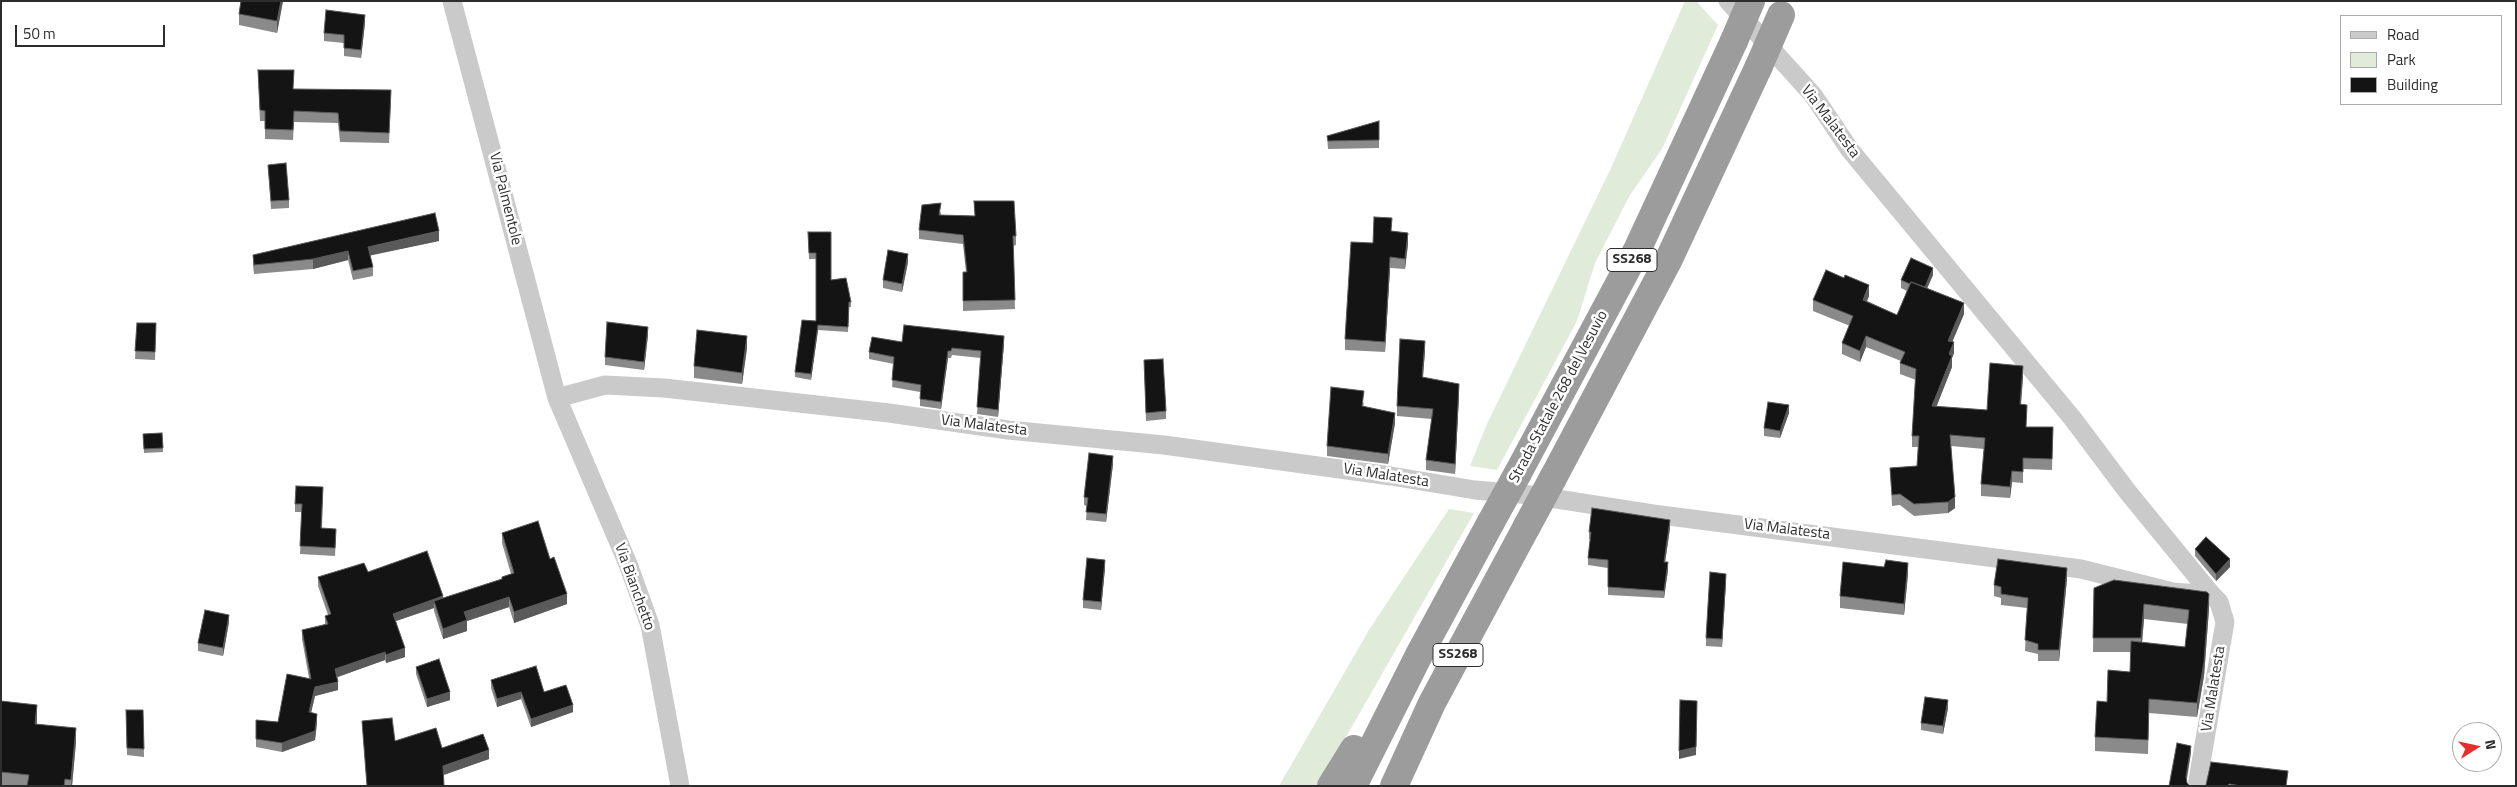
<!DOCTYPE html>
<html>
<head>
<meta charset="utf-8">
<style>
  body { margin:0 }
  #map { position:relative; width:2517px; height:787px; overflow:hidden; background:#fff; font-family:"Titillium Web",sans-serif }
  canvas { display:block }
  .frame { position:absolute; inset:0; border:2px solid #2d2d2d; pointer-events:none }
  .legend { position:absolute; left:2340px; top:15px; width:162px; height:90px; box-sizing:border-box; background:#fff; border:1px solid #ababab; margin:0; padding:6px 9px; list-style:none; font-size:15px; color:#2d2d2d }
  .legend li { display:flex; align-items:center; gap:10px; height:25px }
  .legend b { width:25px; border:1px solid #ababab }
  .north { position:absolute; left:2452px; top:722px; width:50px; height:50px; box-sizing:border-box; background:#fff; border:1px solid #ababab; border-radius:50%; rotate:80deg; font-size:14px; font-weight:700; line-height:20px; text-align:center; color:#2d2d2d }
  .north::after { content:''; display:block; margin:auto; width:18px; height:22px; background:#e72e2b; clip-path:polygon(50% 0,100% 100%,50% 72%,0 100%) }
  .scale { position:absolute; left:15px; top:25px; width:150px; height:22px; box-sizing:border-box; border:2px solid #2d2d2d; border-top:0; padding-left:6px; font-size:15px; line-height:18px; white-space:nowrap; color:#2d2d2d; -webkit-text-stroke:4px #fff; paint-order:stroke }
</style>
</head>
<body>
<div id="map">
<canvas width="2517" height="787"></canvas>
<div class="frame"></div>
<ul class="legend">
<li><b style="height:6px;background:#cacaca"></b>Road</li>
<li><b style="height:14px;background:#e1ebda"></b>Park</li>
<li><b style="height:14px;background:#141414"></b>Building</li>
</ul>
<div class="north">N</div>
<div class="scale">50 m</div>
</div>
<script>
const context = document.querySelector('canvas').getContext('2d');
context.lineJoin = 'round';
function fillPath(path, color) {
  context.fillStyle = color;
  context.fill(path, 'evenodd');
}
function shape(rows) {
  const path = new Path2D();
  for (const r of rows) {
    path.moveTo(r[0], r[1]);
    for (let i = 2; i < r.length; i += 2) path.lineTo(r[i], r[i + 1]);
  }
  return path;
}
function strokePath(path, color, width, dash) {
  context.strokeStyle = color;
  context.lineWidth = width;
  context.lineCap = dash ? 'butt' : 'round';
  context.setLineDash(dash || []);
  context.stroke(path);
}
function drawText(font, color, halo, rows, align = 'center') {
  context.font = font + ' "Titillium Web",sans-serif';
  context.lineWidth = 5;
  context.setLineDash([]);
  context.textBaseline = 'middle';
  context.strokeStyle = halo;
  context.fillStyle = color;
  for (const [text, x, y, turn = 0] of rows) {
    context.save();
    context.translate(x, y);
    context.rotate((+turn || 0) * Math.PI / 180);
    context.textAlign = isNaN(turn) ? turn : align;
    if (halo) context.strokeText(text, 0, 0);
    context.fillText(text, 0, 0);
    context.restore();
  }
}
fillPath(shape([
  [1685,1,1696,1,1718,25,1662,149,1630,195,1595,263,1577,321,1497,470,1470,466,1486,426,1611,168],
  [1449,509,1474,513,1318,786,1279,786,1369,630]
]), '#e1ebda');
strokePath(shape([
  [452,1,557,398,628,564,650,625,680,786],
  [1728,1,1813,95,1850,150,2073,419,2127,491,2212,595],
  [557,398,605,385,664,388,889,413,1008,430,1164,445,1391,476,1475,490,1531,495,1653,514,2081,569,2173,592,2212,595,2219,602,2225,622,2197,786]
]), '#cacaca', 19);
strokePath(shape([
  [1518,473,1638,248,1734,41],
  [1553,478,1668,261,1759,66],
  [1331,786,1354,749],
  [1353,786,1419,655,1491,522],
  [1394,786,1432,703,1527,526]
]), '#9c9c9c', 28);
strokePath(shape([
  [1734,41,1751,1],
  [1759,66,1781,15],
  [1491,522,1518,473],
  [1527,526,1553,478]
]), '#9c9c9c', 28);
fillPath(shape([
  [241,1,283,1,277,33,239,25,239,14],
  [365,23,361,58,344,56,344,43,324,41,324,33],
  [258,70,293,89,391,101,389,143,340,142,338,123,294,122,293,140,265,139,265,121,260,121],
  [1379,121,1379,148,1328,149,1327,136],
  [268,165,289,200,289,208,271,209],
  [974,201,1016,236,1016,245,1013,246,1015,309,963,311,963,272,966,272,963,244,919,239,919,230,941,212,941,215,975,216],
  [1392,231,1408,244,1405,269,1390,268,1385,352,1345,350,1345,339,1373,243],
  [808,232,831,280,851,302,851,307,849,307,848,332,818,330,811,380,795,377,795,372,816,321,816,259,809,259],
  [439,241,370,255,373,267,373,276,353,280,348,260,313,269,254,274,253,265,253,255],
  [908,262,902,292,883,288,883,280],
  [1933,275,1927,288,1964,314,1952,342,1954,353,1952,358,1952,367,1936,407,1987,410,2023,377,2021,404,2026,427,2053,427,2052,470,2023,469,2023,483,2012,482,2010,498,1981,496,1981,484,1984,449,1951,446,1955,508,1948,513,1914,516,1900,505,1892,506,1890,468,1917,466,1918,447,1912,447,1912,436,1916,380,1900,374,1900,363,1901,361,1866,347,1860,362,1842,354,1842,343,1850,326,1813,311,1813,300,1869,296,1867,301,1897,315,1907,291,1901,288,1901,280],
  [137,323,156,323,155,360,135,359],
  [648,335,644,370,605,365,605,357],
  [902,342,1004,343,998,417,977,414,981,358,952,355,951,358,948,358,941,409,920,406,920,392,892,387,894,364,869,359,869,352],
  [747,348,742,384,694,378,694,366],
  [1425,351,1423,378,1459,394,1455,474,1426,470,1426,460,1432,419,1397,416,1397,406],
  [1144,360,1166,411,1166,419,1146,421],
  [1364,402,1363,407,1395,423,1388,464,1327,456,1327,446],
  [1789,413,1780,438,1764,436,1764,428],
  [162,433,163,452,144,453,143,434],
  [1113,464,1106,522,1086,520,1087,506,1084,505,1084,497],
  [323,495,322,528,336,537,335,556,300,554,302,512,295,512,295,504],
  [1670,528,1665,562,1668,570,1664,598,1608,595,1608,568,1588,565,1588,558,1590,539,1589,539,1589,532],
  [502,533,550,559,567,604,514,623,509,607,467,621,467,631,443,639,434,611,434,608,396,621,405,657,386,663,385,660,337,677,338,690,315,696,311,713,317,723,315,740,282,752,256,747,256,720,278,722,309,678,302,639,302,630,325,624,325,616,328,615,318,586,318,577,368,572,443,598,502,579,502,577,511,574,502,543],
  [2195,549,2230,567,2216,581,2195,556],
  [1884,567,1908,574,1904,615,1840,608,1840,596],
  [1105,568,1101,610,1083,608,1083,600],
  [2067,579,2059,661,2038,661,2038,654,2025,651,2027,608,2001,605,2001,598,1994,596,1994,585],
  [1726,581,1722,647,1706,646,1706,638],
  [2094,588,2209,609,2204,676,2197,717,2149,713,2148,754,2095,751,2095,737,2107,702,2130,672,2131,652,2093,652],
  [2144,619,2188,624,2185,647,2142,643],
  [229,622,223,656,198,651,198,643],
  [416,667,450,700,427,707,416,674],
  [491,680,544,692,573,712,531,727,521,699,497,707,491,688],
  [1,701,37,719,37,724,76,742,72,786,1,786],
  [1948,708,1943,734,1921,730,1921,723],
  [126,710,143,710,144,757,127,755],
  [362,721,395,741,442,748,489,759,444,775,444,786,367,786]
]), '#8a8a8a');
fillPath(shape([
  [281,1,283,1,277,33,277,21],
  [365,15,365,23,361,58,361,50],
  [439,231,439,241,368,256,368,247],
  [1408,233,1408,244,1405,269,1405,259],
  [348,251,348,260,313,269,313,259],
  [908,254,908,262,902,292,902,284],
  [1390,257,1390,268,1385,352,1385,342],
  [1933,268,1933,275,1923,298,1923,290],
  [1869,285,1869,296,1863,311,1863,300],
  [1964,303,1964,314,1948,352,1948,341],
  [818,325,818,330,811,380,811,374],
  [648,327,648,335,644,370,644,362],
  [747,336,747,348,742,384,742,373],
  [1004,336,1004,343,998,417,998,410],
  [1866,336,1866,347,1860,362,1860,351],
  [1425,341,1425,351,1422,387,1422,377],
  [1954,342,1954,353,1952,358,1952,367,1932,418,1932,406,1949,354],
  [948,351,948,358,941,409,941,402],
  [2023,366,2023,377,2020,415,2020,404],
  [1459,384,1459,394,1455,474,1455,464],
  [1789,405,1789,413,1780,438,1780,431],
  [1395,413,1395,423,1388,464,1388,454],
  [1113,456,1113,464,1106,522,1106,514],
  [2012,471,2012,482,2010,498,2010,487],
  [1955,497,1955,508,1948,513,1948,502],
  [1670,520,1670,528,1664,570,1664,562],
  [2230,559,2230,567,2216,581,2216,574],
  [1105,560,1105,568,1101,610,1101,602],
  [1668,562,1668,570,1664,598,1664,591],
  [1908,563,1908,574,1904,615,1904,604],
  [2067,568,2067,579,2059,661,2059,650],
  [1726,574,1726,581,1722,647,1722,639],
  [567,594,567,604,514,623,514,612],
  [2209,594,2209,609,2204,676,2197,717,2197,703],
  [443,596,443,604,434,601,434,608,393,622,393,614],
  [509,597,509,607,467,621,467,631,443,639,443,629,464,612],
  [2144,604,2144,619,2141,653,2141,638],
  [229,615,229,622,223,656,223,648],
  [405,648,405,657,386,663,386,655],
  [385,652,385,660,335,678,335,669],
  [338,682,338,690,315,696,309,721,309,712,315,687],
  [450,692,450,700,427,707,427,699],
  [521,692,521,699,497,707,497,699],
  [1948,700,1948,708,1943,734,1943,726],
  [1697,701,1696,755,1679,759,1679,751],
  [37,705,37,719,35,738,35,724],
  [573,705,573,712,531,727,531,719],
  [317,714,317,723,315,740,282,752,282,743],
  [76,728,76,742,72,786,71,786],
  [2191,746,2191,753,2186,785,2186,777],
  [489,750,489,759,443,775,443,766]
]), '#5a5a5a');
const building = shape([
  [241,1,281,1,277,21,239,14,241,1],
  [326,10,365,15,361,50,344,48,344,35,324,33,326,10],
  [258,70,294,70,293,89,391,90,389,133,340,131,338,113,294,111,293,130,265,129,265,111,260,110,258,70],
  [1379,121,1379,140,1328,141,1327,136,1379,121],
  [286,163,289,200,271,201,268,165,286,163],
  [974,201,1014,201,1016,236,1013,236,1015,300,963,301,963,272,967,272,963,235,919,230,922,205,941,203,939,215,975,216,974,201],
  [435,213,439,231,368,247,373,267,353,271,348,251,313,259,254,265,253,255,435,213],
  [1374,217,1392,218,1391,231,1408,233,1405,259,1390,257,1385,342,1345,339,1351,242,1373,243,1374,217],
  [808,232,831,232,831,280,846,278,851,302,849,302,848,327,818,325,811,374,795,372,802,320,816,321,816,253,809,253,808,232],
  [888,250,908,254,902,284,883,280,888,250],
  [1911,258,1933,268,1925,287,1911,282,1910,284,1901,280,1911,258],
  [1826,270,1844,278,1845,275,1869,285,1863,300,1897,315,1911,282,1964,303,1948,341,1954,342,1949,354,1952,356,1932,406,1987,410,1990,363,2023,366,2020,404,2027,405,2026,427,2053,427,2052,459,2023,458,2023,472,2012,471,2010,487,1981,484,1985,438,1950,435,1955,497,1948,502,1914,504,1900,494,1892,495,1890,468,1917,466,1919,436,1912,436,1916,369,1900,363,1905,352,1866,336,1860,351,1842,343,1853,316,1813,300,1826,270],
  [607,322,648,327,644,362,605,357,607,322],
  [137,323,156,323,155,352,135,351,137,323],
  [904,325,1004,336,998,410,977,407,981,351,952,348,951,351,948,351,941,402,920,399,921,385,892,380,894,357,869,352,872,337,902,342,904,325],
  [697,330,747,336,742,373,694,366,697,330],
  [1400,339,1425,341,1422,377,1459,384,1455,464,1426,460,1433,409,1397,406,1400,339],
  [1163,359,1166,411,1146,413,1144,360,1163,359],
  [1331,387,1364,391,1362,406,1395,413,1388,454,1327,446,1331,387],
  [1768,402,1789,405,1780,431,1764,428,1768,402],
  [162,433,163,448,144,449,143,434,162,433],
  [1089,453,1113,456,1106,514,1086,512,1088,498,1084,497,1089,453],
  [296,486,323,487,321,528,336,529,335,548,300,546,302,504,295,504,296,486],
  [1592,508,1670,520,1664,562,1668,562,1664,591,1608,587,1608,560,1588,558,1591,532,1589,532,1592,508],
  [538,521,550,559,554,557,567,594,514,612,509,597,464,612,467,620,443,629,434,601,502,579,502,577,514,573,502,533,538,521],
  [2206,537,2230,559,2216,574,2195,549,2206,537],
  [427,551,443,596,393,614,405,648,386,655,385,652,335,669,338,682,315,687,309,712,317,714,315,731,282,743,256,739,256,720,278,722,287,674,311,679,302,630,328,624,325,616,331,614,318,577,364,563,368,572,427,551],
  [1087,558,1105,560,1101,602,1083,600,1087,558],
  [1998,559,2067,568,2059,650,2038,650,2038,644,2025,640,2028,598,2001,594,2001,587,1994,585,1998,559],
  [1886,560,1908,563,1904,604,1840,596,1843,562,1884,567,1886,560],
  [1710,572,1726,574,1722,639,1706,638,1710,572],
  [2114,580,2207,592,2209,594,2204,662,2197,703,2149,699,2148,740,2095,737,2097,701,2107,702,2108,670,2130,672,2131,641,2185,647,2189,610,2144,604,2141,638,2093,638,2094,588,2114,580],
  [205,610,229,615,223,648,198,643,205,610],
  [439,659,450,692,427,699,416,667,439,659],
  [536,666,544,692,566,685,573,705,531,719,521,692,497,699,491,680,536,666],
  [1925,697,1948,700,1943,726,1921,723,1925,697],
  [1680,700,1697,701,1696,747,1679,751,1680,700],
  [1,701,37,705,35,724,76,728,71,780,65,779,64,786,27,786,29,775,1,772,1,701],
  [126,710,143,710,144,749,127,748,126,710],
  [392,718,395,741,436,728,442,748,483,734,489,750,443,766,444,786,367,786,362,721,392,718],
  [2177,743,2191,746,2186,777,2187,783,2190,786,2169,786,2177,743],
  [2211,762,2288,771,2286,786,2241,786,2229,784,2228,786,2205,786,2206,785,2211,762]
]);
fillPath(building, '#141414');
strokePath(building, '#5a5a5a', 1);
for (const [x, y, w] of [
  [1632,260,50],
  [1458,655,50]
]) {
  const box = new Path2D();
  box.roundRect(x - w / 2, y - 11.5, w, 23, 4);
  context.fillStyle = '#fff';
  context.fill(box);
  strokePath(box, '#2d2d2d', 1);
}
drawText('bold 14px', '#2d2d2d', null, [
  ["SS268",1632,260],
  ["SS268",1458,655]
]);
drawText('15px', '#2d2d2d', '#fff', [
  ["Via Malatesta",1830,122,53],
  ["Via Palmentole",505,199,76],
  ["Strada Statale 268 del Vesuvio",1559,397,-62],
  ["Via Malatesta",984,426,7],
  ["Via Malatesta",1386,476,9],
  ["Via Malatesta",1787,530,7],
  ["Via Bianchetto",634,587,70],
  ["Via Malatesta",2214,689,-81]
]);
</script>
</body>
</html>
